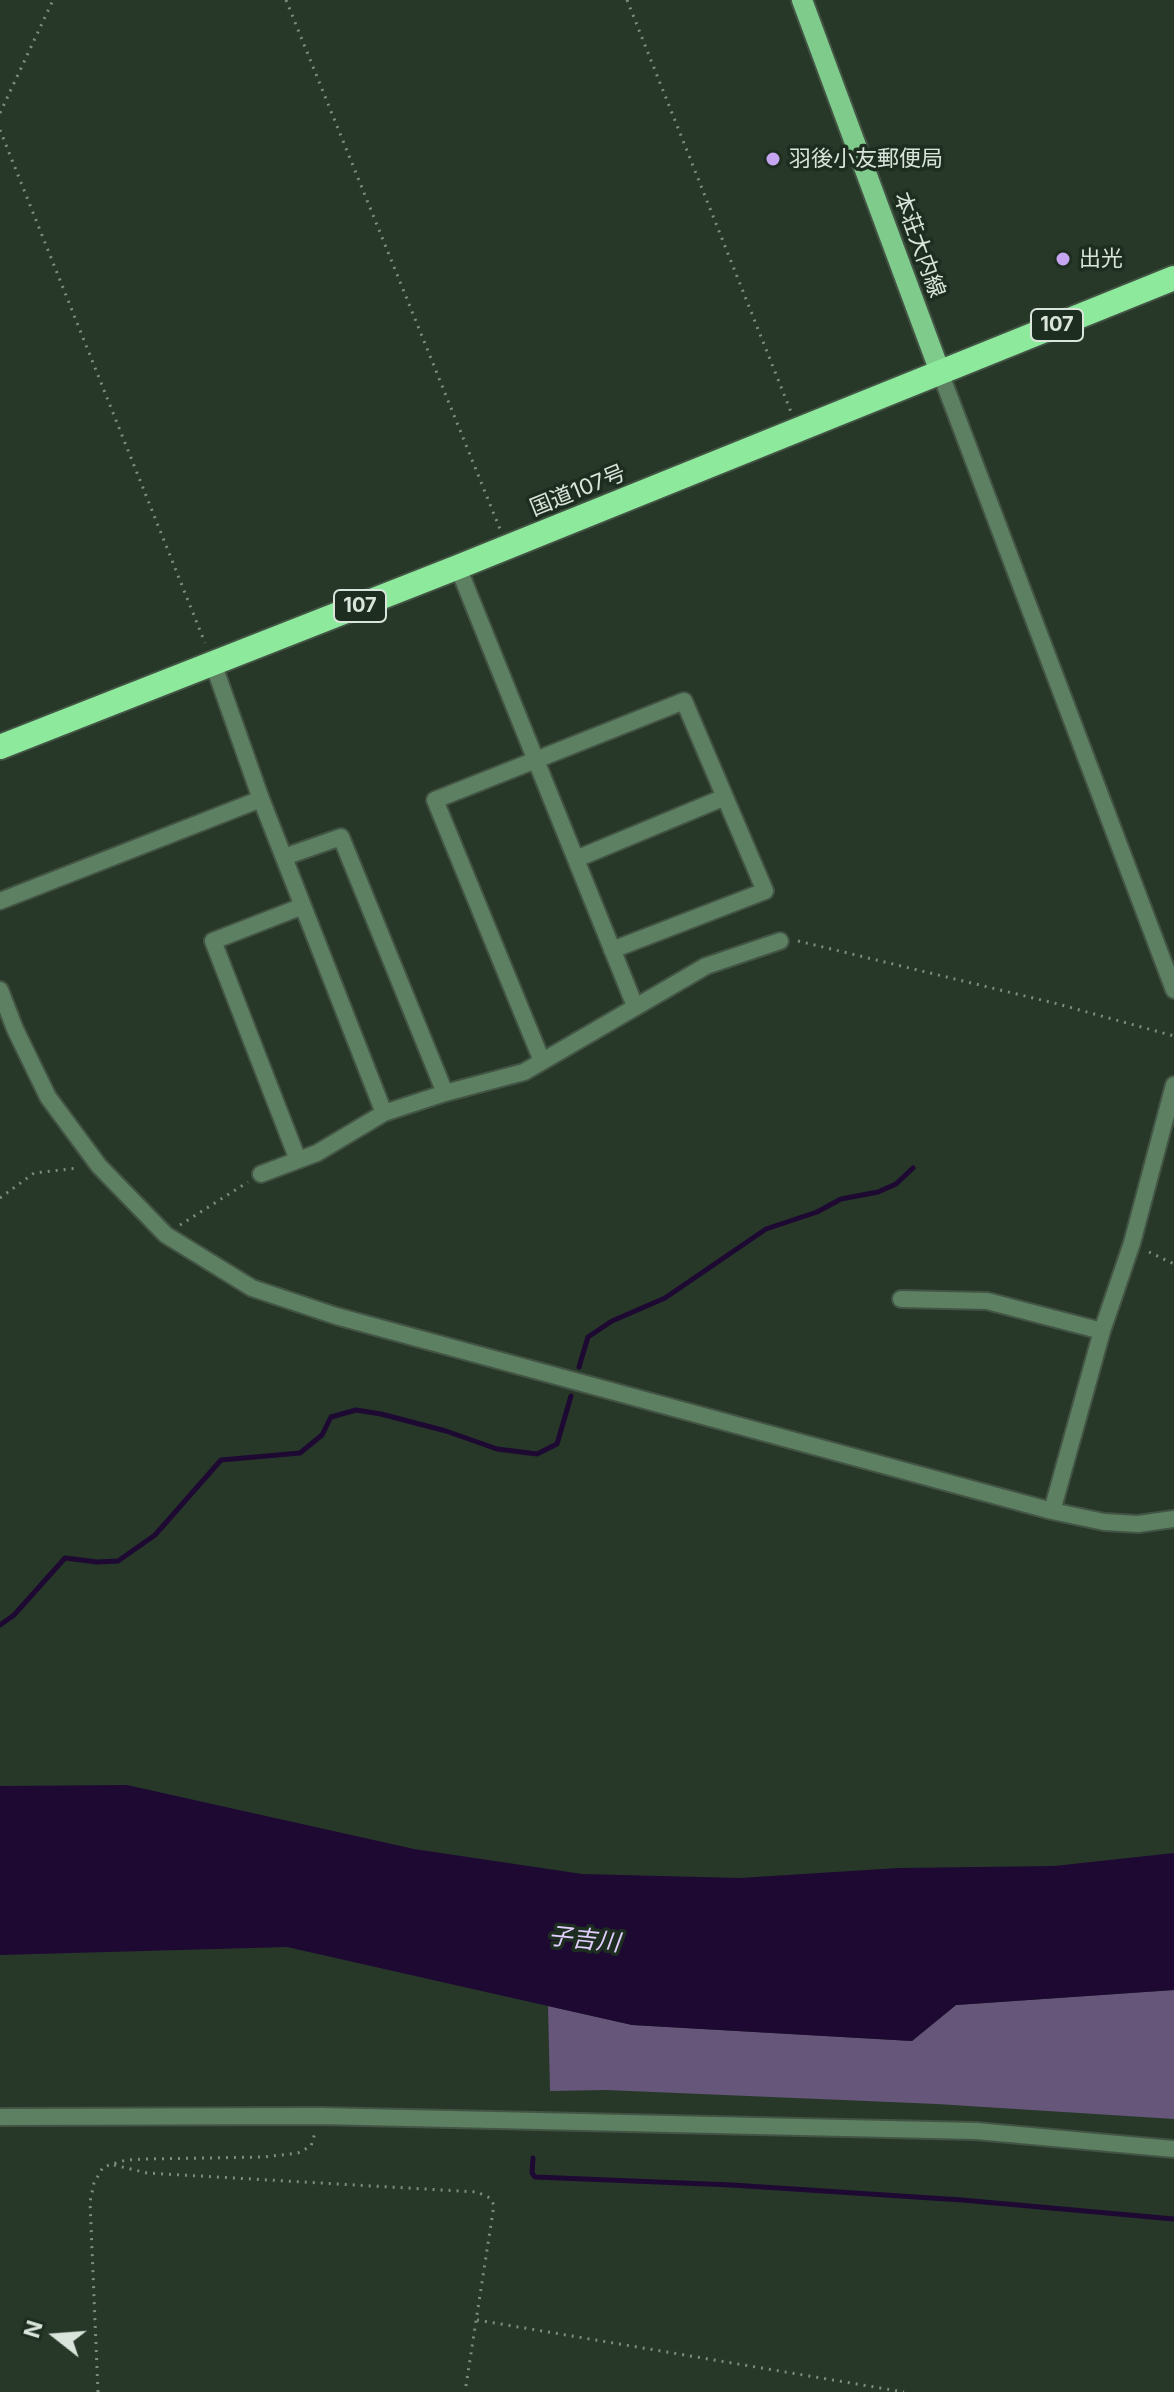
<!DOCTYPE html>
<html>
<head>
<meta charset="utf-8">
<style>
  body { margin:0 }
  #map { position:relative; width:1174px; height:2392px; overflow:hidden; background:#273829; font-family:Inter,sans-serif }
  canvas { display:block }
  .north { position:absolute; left:16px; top:2296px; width:80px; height:80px; -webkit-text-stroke:6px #1d2e20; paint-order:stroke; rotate:287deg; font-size:22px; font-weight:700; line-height:32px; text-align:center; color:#d9e4da }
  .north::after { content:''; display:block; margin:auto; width:28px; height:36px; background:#d9e4da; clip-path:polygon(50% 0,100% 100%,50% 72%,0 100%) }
</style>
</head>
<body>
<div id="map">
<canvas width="1174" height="2392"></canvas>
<div class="north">N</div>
</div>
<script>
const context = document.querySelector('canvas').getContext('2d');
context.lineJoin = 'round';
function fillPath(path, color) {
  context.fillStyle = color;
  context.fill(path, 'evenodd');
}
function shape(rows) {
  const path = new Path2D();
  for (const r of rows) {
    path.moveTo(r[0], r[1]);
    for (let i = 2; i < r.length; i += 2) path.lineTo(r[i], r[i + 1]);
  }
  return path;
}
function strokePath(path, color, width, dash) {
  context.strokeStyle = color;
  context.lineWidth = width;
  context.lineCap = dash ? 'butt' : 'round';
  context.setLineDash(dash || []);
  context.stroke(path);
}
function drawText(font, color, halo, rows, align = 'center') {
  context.font = font + ' Inter,"Noto Sans JP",sans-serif';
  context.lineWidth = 7;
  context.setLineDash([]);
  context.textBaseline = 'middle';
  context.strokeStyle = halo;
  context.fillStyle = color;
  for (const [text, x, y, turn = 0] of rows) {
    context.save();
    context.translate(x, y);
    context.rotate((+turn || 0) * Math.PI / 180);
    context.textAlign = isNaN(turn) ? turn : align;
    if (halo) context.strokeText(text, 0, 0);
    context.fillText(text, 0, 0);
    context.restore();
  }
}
fillPath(shape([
  [1174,1990,1174,2119,937,2104,606,2090,550,2091,548,2006,633,2025,912,2041,956,2005]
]), '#65567a');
fillPath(shape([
  [127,1785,414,1849,582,1874,740,1878,898,1868,1054,1866,1174,1853,1174,1990,956,2005,912,2041,632,2025,287,1947,0,1955,0,1786]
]), '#1e0933');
strokePath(shape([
  [579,1367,588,1337,612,1321,665,1298,766,1229,817,1212,841,1199,878,1192,896,1184,913,1168],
  [0,1625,14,1615,65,1558,97,1562,118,1561,155,1535,221,1460,300,1453,322,1435,331,1417,356,1410,381,1414,446,1431,497,1449,537,1454,557,1444,571,1396],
  [533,2158,532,2173,535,2177,732,2185,962,2200,1174,2219]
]), '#1e0933', 5);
const street = shape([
  [940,372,1174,990],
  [458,567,635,1006],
  [213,663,261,799,384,1113],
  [284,857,341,837,445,1093],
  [576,859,725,797],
  [0,901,261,799],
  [0,990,15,1029,48,1097,99,1166,166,1235,252,1288,336,1316,1052,1511,1104,1522,1138,1524,1174,1519],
  [542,1061,435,800,684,701,765,891,612,950],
  [298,1160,213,941,303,906],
  [261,1174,317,1153,384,1113,445,1093,524,1072,706,966,780,941],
  [901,1299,987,1301,1102,1331],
  [1052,1511,1102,1331,1132,1243,1174,1085],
  [0,2117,320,2116,976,2131,1174,2149]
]);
const primary = shape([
  [802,0,940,372]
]);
const highway = shape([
  [0,747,458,567,1174,278]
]);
strokePath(street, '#435445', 20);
strokePath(primary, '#435445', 24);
strokePath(highway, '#435445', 28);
strokePath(shape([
  [286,0,500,529],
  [627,0,791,412],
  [0,113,53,0],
  [0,130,205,643],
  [798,941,1058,1004,1174,1036],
  [0,1198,34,1173,79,1168],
  [180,1225,248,1182],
  [1149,1252,1174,1264],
  [114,2165,147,2173,477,2192,490,2198,494,2205,465,2392],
  [477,2320,904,2392],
  [98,2392,90,2202,94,2183,103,2167,126,2160,146,2159,264,2157,298,2153,311,2146,315,2133]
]), '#7e8c7f', 3, [2, 6]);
strokePath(street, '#5c8061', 16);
strokePath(primary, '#7fcb8c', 20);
strokePath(highway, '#8de99c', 24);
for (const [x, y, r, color] of [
  [773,159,8,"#c6a6f0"],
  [1063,259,8,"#c6a6f0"]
]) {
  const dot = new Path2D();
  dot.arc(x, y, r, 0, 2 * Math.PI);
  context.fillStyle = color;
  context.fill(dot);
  strokePath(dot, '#1d2e20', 3);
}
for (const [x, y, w] of [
  [1057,325,52],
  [360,606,52]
]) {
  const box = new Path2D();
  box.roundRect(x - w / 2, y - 16, w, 32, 6);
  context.fillStyle = '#1d2e20';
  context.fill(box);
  strokePath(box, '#d9e4da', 2);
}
drawText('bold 20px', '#d9e4da', null, [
  ["107",1057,325],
  ["107",360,606]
]);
drawText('22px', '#d9e4da', '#1d2e20', [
  ["羽後小友郵便局",789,159],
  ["出光",1079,259]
], 'left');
drawText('22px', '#d9e4da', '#1d2e20', [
  ["本荘大内線",919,245,70],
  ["国道107号",578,491,-22]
]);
drawText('italic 24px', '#e2cffd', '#1d2e20', [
  ["子吉川",584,1940,6]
]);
</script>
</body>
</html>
